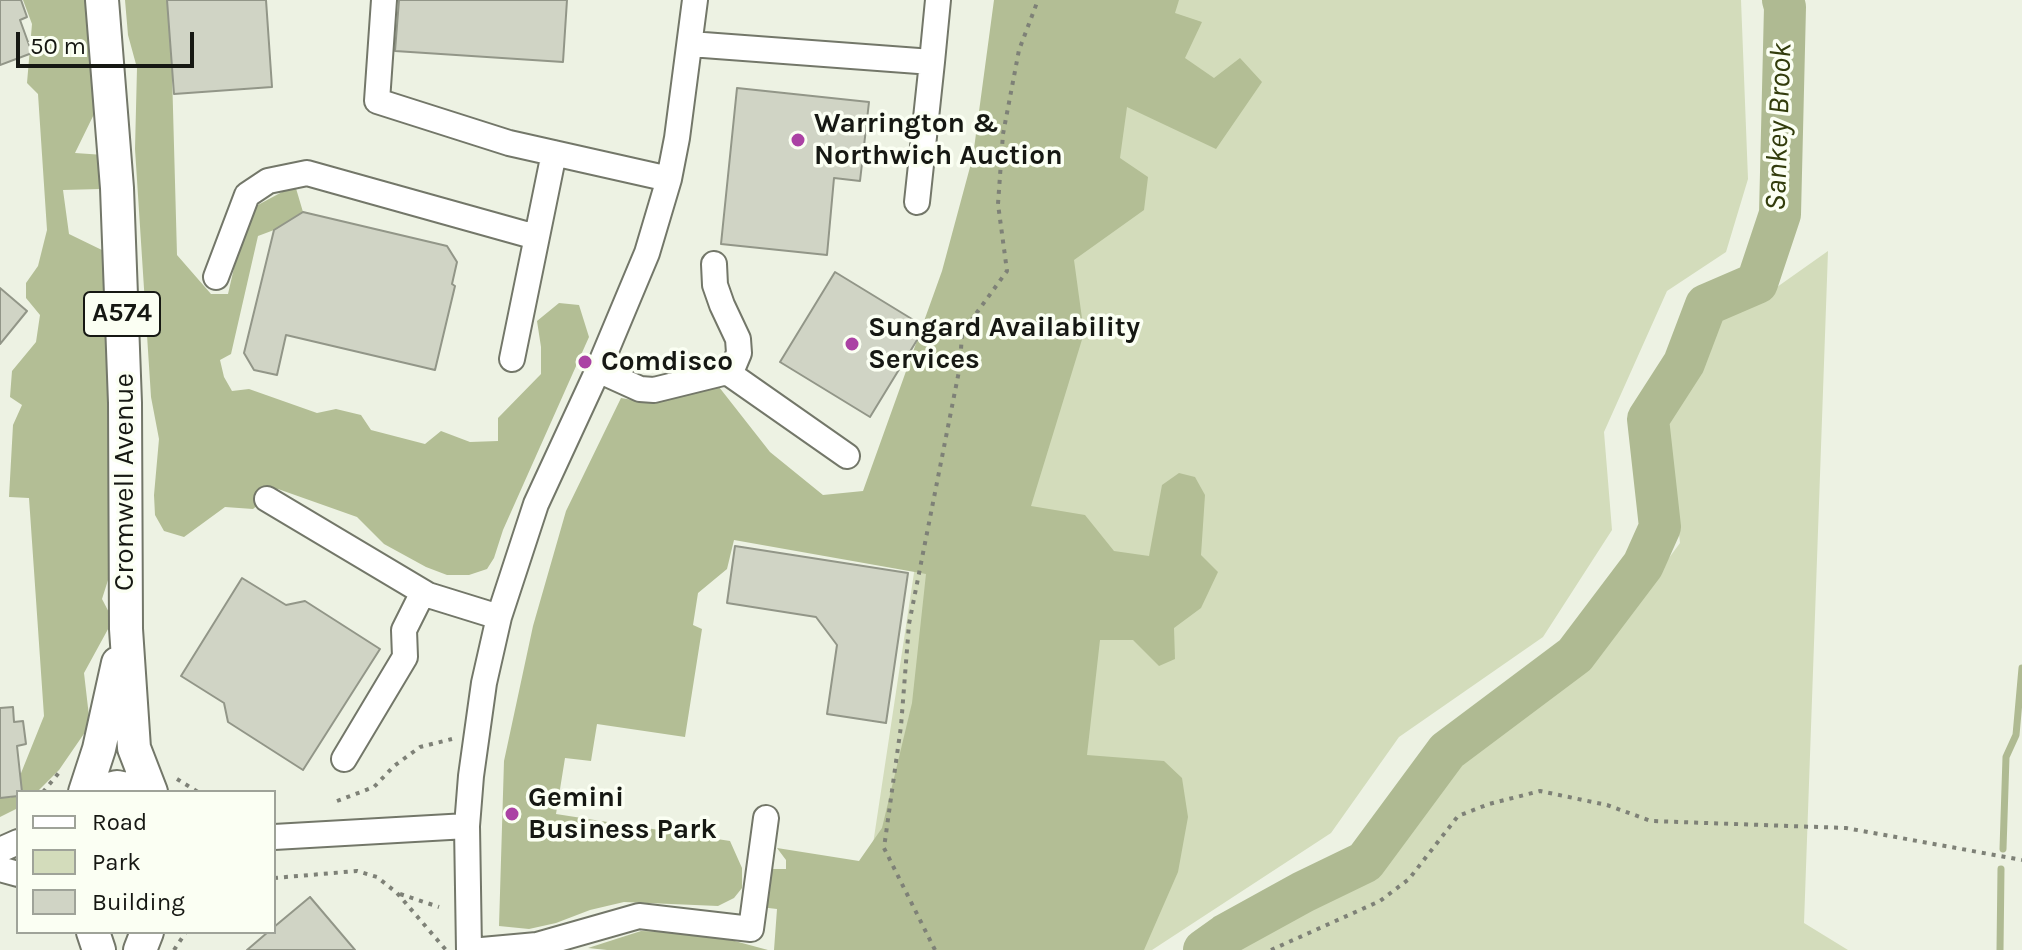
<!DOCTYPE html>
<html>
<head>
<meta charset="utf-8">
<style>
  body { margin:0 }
  #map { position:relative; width:2022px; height:950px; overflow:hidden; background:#edf2e3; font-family:Karla,sans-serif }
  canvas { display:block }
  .legend { position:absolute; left:16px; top:790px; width:260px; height:144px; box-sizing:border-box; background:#fbfff3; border:2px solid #9fa399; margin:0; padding:10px 14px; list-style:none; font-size:24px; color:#161813 }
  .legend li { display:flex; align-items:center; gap:16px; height:40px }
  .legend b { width:40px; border:2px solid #9fa399 }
  .scale { position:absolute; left:16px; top:32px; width:178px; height:36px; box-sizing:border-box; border:4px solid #161813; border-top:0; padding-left:10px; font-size:24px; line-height:28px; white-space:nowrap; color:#161813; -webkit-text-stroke:6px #fbfff3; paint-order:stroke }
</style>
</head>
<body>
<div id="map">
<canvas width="2022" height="950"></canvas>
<ul class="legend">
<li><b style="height:10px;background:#fff"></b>Road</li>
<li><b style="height:22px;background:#d3dcbb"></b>Park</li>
<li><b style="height:22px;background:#d0d4c5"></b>Building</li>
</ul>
<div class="scale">50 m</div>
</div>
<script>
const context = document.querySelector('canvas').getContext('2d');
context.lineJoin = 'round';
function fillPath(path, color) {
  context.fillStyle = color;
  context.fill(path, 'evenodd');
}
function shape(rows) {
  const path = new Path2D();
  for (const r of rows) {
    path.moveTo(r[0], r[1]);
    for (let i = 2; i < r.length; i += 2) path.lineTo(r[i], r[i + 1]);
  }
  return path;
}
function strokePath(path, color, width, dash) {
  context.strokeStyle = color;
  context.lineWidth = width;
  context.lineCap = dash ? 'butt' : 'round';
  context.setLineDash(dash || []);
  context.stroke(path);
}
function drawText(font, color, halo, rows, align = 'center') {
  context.font = font + ' Karla,sans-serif';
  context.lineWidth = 7;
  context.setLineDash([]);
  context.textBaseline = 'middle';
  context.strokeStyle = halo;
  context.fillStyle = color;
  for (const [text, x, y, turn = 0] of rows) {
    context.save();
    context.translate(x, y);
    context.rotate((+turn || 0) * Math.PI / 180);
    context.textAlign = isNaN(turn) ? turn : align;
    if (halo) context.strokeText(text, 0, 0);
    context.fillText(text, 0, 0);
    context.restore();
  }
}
fillPath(shape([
  [1102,0,1741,0,1748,179,1726,252,1667,291,1604,432,1612,530,1543,637,1399,737,1331,833,1152,950,857,950,917,553],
  [1828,251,1804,923,1848,950,1237,950,1252,938,1374,875,1464,756,1589,666,1680,543,1668,424,1724,315,1770,292]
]), '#d3dcbb');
fillPath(shape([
  [23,0,90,0,98,106,75,153,104,155,100,189,63,190,69,234,106,252,116,555,102,599,113,620,84,673,90,725,59,770,37,792,18,792,18,808,0,817,0,797,11,798,44,716,29,498,9,497,13,425,22,405,10,397,12,371,36,342,40,315,26,298,26,283,38,266,47,230,38,94,27,83,32,24],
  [125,0,170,0,177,255,211,294,228,294,242,233,256,206,295,185,303,212,274,230,258,236,231,354,220,360,224,377,232,391,249,389,317,413,336,409,361,415,371,430,425,444,441,431,470,442,498,441,498,418,541,374,541,347,537,321,559,303,579,305,589,337,503,530,494,558,487,569,469,575,447,575,426,567,384,544,357,517,278,489,253,509,225,507,184,537,164,531,155,515,154,495,159,439,151,397,135,149,137,68,128,35],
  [994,0,1179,0,1175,13,1202,22,1185,58,1214,78,1240,58,1262,82,1216,149,1127,107,1120,158,1148,177,1144,210,1074,260,1084,333,1031,506,1085,515,1114,551,1149,556,1162,485,1179,473,1195,477,1205,495,1201,555,1218,572,1201,608,1174,628,1175,659,1159,666,1133,640,1100,640,1087,755,1164,761,1182,778,1188,817,1178,872,1144,950,774,950,777,909,760,907,771,869,786,869,786,860,777,848,859,861,882,828,912,703,926,574,734,540,727,569,698,593,693,625,702,629,685,737,597,724,591,761,565,758,556,814,730,841,742,868,742,888,734,898,718,906,624,902,590,910,556,923,529,929,499,926,504,761,533,626,566,511,621,398,650,403,719,387,770,452,823,495,863,491,942,271,973,156],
  [641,931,705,933,768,950,607,950,588,948]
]), '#b3be95');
strokePath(shape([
  [2003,849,2006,757,2016,735,2022,668],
  [2000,950,2001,869]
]), '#afba92', 7);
strokePath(shape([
  [1204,950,1225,935,1303,892,1365,862,1447,751,1575,655,1643,565,1660,527,1648,419,1684,363,1706,305,1757,283,1780,214,1785,7,1783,0]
]), '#afba92', 42);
const building = shape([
  [0,0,21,0,27,17,20,20,32,53,0,65,0,0],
  [167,0,266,0,272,87,174,94,167,0],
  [399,0,567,0,563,62,395,51,399,0],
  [737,88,869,102,860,181,834,178,827,255,721,244,737,88],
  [303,212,447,246,457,262,452,284,455,286,435,370,286,335,277,375,254,370,244,353,274,230,303,212],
  [835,272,925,327,870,417,780,362,835,272],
  [0,288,27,311,0,344,0,288],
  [735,546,908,573,886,723,827,714,837,645,816,617,727,603,735,546],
  [242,578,286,605,305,601,380,649,303,770,228,722,224,703,181,676,242,578],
  [13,707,14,722,23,721,26,744,17,746,22,792,18,792,18,796,0,798,0,708,13,707],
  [310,897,355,950,247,950,268,932,274,932,274,927,310,897]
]);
fillPath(building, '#d0d4c5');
strokePath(building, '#929688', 2);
const minor = shape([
  [384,0,377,101,509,143,669,179],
  [690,44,932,62,938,0],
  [917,202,932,62],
  [714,264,715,285,722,305,738,339,739,353,734,365,727,372],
  [216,277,247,195,268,181,307,173,536,237],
  [512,359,554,153],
  [598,370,640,389,654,390,727,372,847,456],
  [267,499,428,595,499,617],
  [344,759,405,657,404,630,423,592],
  [274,837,467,826],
  [0,850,18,842],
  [0,869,18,874],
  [469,950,467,826,471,776,484,683,499,617,536,504,598,370,647,253,669,179,677,138,695,0],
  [482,950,537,945,639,916,751,929,766,818]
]);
const major = shape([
  [102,0,117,188,125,403,126,629,134,748,151,792],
  [85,792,99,749,118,663],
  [97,792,117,787,141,792],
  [93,932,99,950],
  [140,950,147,932]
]);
strokePath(minor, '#737769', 28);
strokePath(major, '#737769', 36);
strokePath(shape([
  [177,779,198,792],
  [43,792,62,769],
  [337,801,374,787,394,766,420,747,452,739],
  [274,878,357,871,377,877,397,893,446,950],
  [400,894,439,907],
  [174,950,186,932],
  [935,950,884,848,901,726,909,624,960,366,962,333,1007,271,998,204,1003,134,1019,50,1038,0],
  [1271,950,1380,901,1409,879,1458,816,1489,804,1540,791,1607,805,1651,821,1846,828,2022,860]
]), '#7e8177', 4, [4, 6]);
strokePath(minor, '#fff', 24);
strokePath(major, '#fff', 32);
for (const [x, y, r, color] of [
  [798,140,8,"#ab42a4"],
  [852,344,8,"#ab42a4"],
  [585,362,8,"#ab42a4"],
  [512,814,8,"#ab42a4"]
]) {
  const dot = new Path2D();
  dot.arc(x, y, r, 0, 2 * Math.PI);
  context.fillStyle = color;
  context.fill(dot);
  strokePath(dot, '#fbfff3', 3);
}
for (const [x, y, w] of [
  [122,314,76]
]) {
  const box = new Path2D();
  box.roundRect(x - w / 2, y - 22, w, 44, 6);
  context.fillStyle = '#fbfff3';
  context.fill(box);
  strokePath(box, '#161813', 2);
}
drawText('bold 26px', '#161813', null, [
  ["A574",122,314]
]);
drawText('bold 28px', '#161813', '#fbfff3', [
  ["Warrington &",814,124],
  ["Northwich Auction",814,156],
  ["Sungard Availability",868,328],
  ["Services",868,360],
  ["Comdisco",601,362],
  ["Gemini",528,798],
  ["Business Park",528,830]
], 'left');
drawText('28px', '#161813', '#fbfff3', [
  ["Cromwell Avenue",125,482,-90]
]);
drawText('italic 30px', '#323c0c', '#fbfff3', [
  ["Sankey Brook",1779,127,-88]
]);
</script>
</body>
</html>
